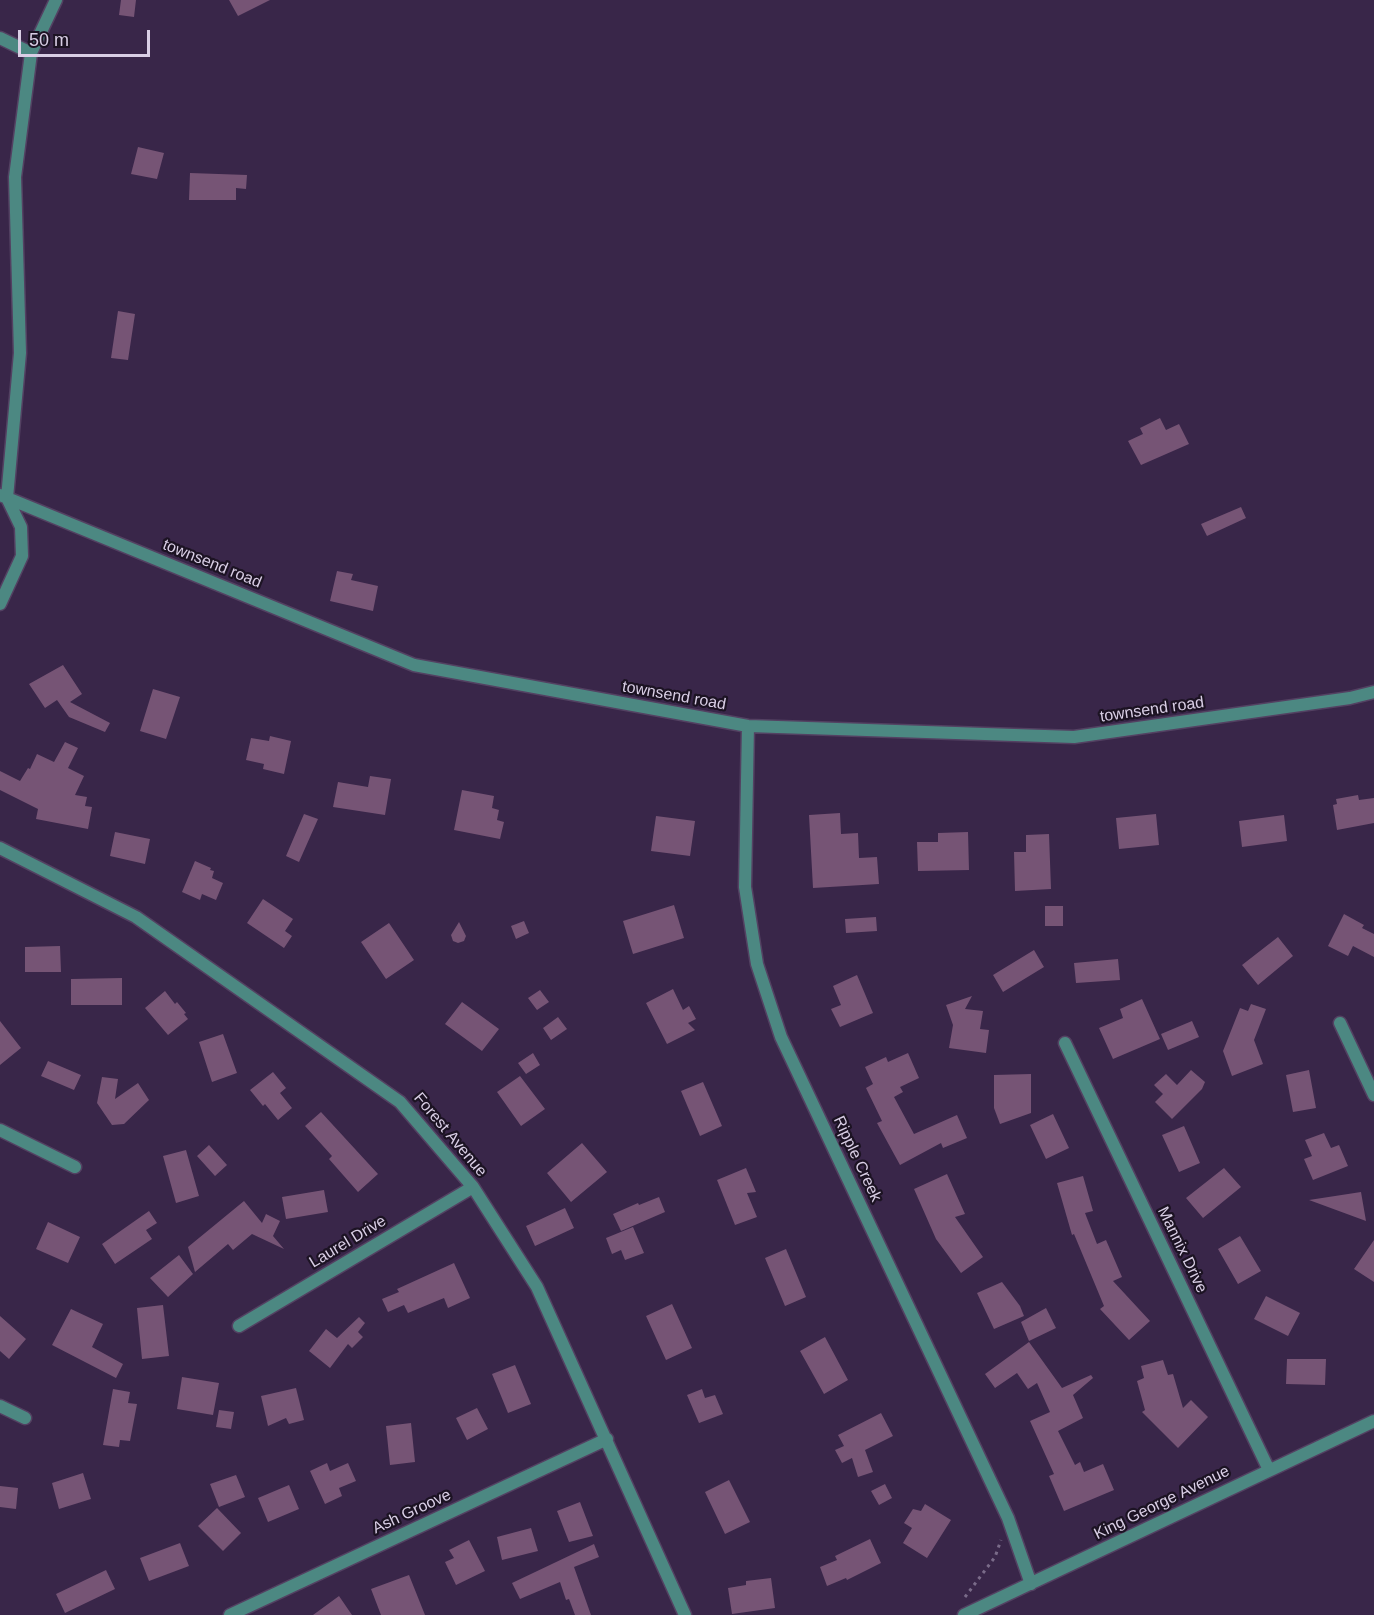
<!DOCTYPE html>
<html>
<head>
<meta charset="utf-8">
<style>
  body { margin:0 }
  #map { position:relative; width:1374px; height:1615px; overflow:hidden; background:#392649; font-family:Arial,sans-serif }
  canvas { display:block }
  .scale { position:absolute; left:18px; top:30px; width:132px; height:27px; box-sizing:border-box; border:3px solid #d9cee5; border-top:0; padding-left:8px; font-size:18px; line-height:21px; white-space:nowrap; color:#d9cee5; -webkit-text-stroke:4px #1c1323; paint-order:stroke }
</style>
</head>
<body>
<div id="map">
<canvas width="1374" height="1615"></canvas>
<div class="scale">50 m</div>
</div>
<script>
const context = document.querySelector('canvas').getContext('2d');
context.lineJoin = 'round';
function fillPath(path, color) {
  context.fillStyle = color;
  context.fill(path, 'evenodd');
}
function shape(rows) {
  const path = new Path2D();
  for (const r of rows) {
    path.moveTo(r[0], r[1]);
    for (let i = 2; i < r.length; i += 2) path.lineTo(r[i], r[i + 1]);
  }
  return path;
}
function strokePath(path, color, width, dash) {
  context.strokeStyle = color;
  context.lineWidth = width;
  context.lineCap = dash ? 'butt' : 'round';
  context.setLineDash(dash || []);
  context.stroke(path);
}
function drawText(font, color, halo, rows, align = 'center') {
  context.font = font + ' Arial,sans-serif';
  context.lineWidth = 4.5;
  context.setLineDash([]);
  context.textBaseline = 'middle';
  context.strokeStyle = halo;
  context.fillStyle = color;
  for (const [text, x, y, turn = 0] of rows) {
    context.save();
    context.translate(x, y);
    context.rotate((+turn || 0) * Math.PI / 180);
    context.textAlign = isNaN(turn) ? turn : align;
    if (halo) context.strokeText(text, 0, 0);
    context.fillText(text, 0, 0);
    context.restore();
  }
}
fillPath(shape([
  [121,0,136,0,134,17,119,15],
  [229,0,270,0,238,16],
  [138,147,164,153,157,179,131,174],
  [190,173,247,175,246,189,236,188,236,200,189,200],
  [118,311,135,314,128,360,111,358],
  [1160,418,1166,430,1179,424,1189,444,1141,465,1128,441,1143,434,1140,428],
  [1241,507,1246,518,1207,536,1201,524],
  [337,571,353,574,351,580,378,586,373,611,330,601],
  [63,665,82,694,70,702,110,723,105,732,69,717,57,700,45,708,29,684],
  [153,689,180,697,166,739,140,731],
  [270,736,291,741,284,774,263,769,264,764,246,760,251,738,269,741],
  [65,742,78,748,68,768,84,776,75,795,87,797,85,806,92,807,88,829,36,819,38,809,0,790,0,771,20,781,28,768,30,769,37,754,54,762],
  [370,776,391,779,385,815,333,807,338,782,368,787],
  [462,790,494,796,492,808,499,810,497,820,504,822,500,839,454,830],
  [1358,795,1359,800,1374,798,1374,823,1337,830,1333,805,1337,804,1336,799],
  [840,813,841,834,858,833,859,858,877,857,879,884,813,888,809,815],
  [304,814,318,819,299,862,286,856],
  [1156,814,1159,845,1119,849,1116,818],
  [1284,815,1287,841,1242,847,1239,821],
  [656,816,695,821,690,856,651,851],
  [115,832,150,839,145,864,110,856],
  [968,832,969,870,918,871,917,842,938,842,938,833],
  [1049,834,1051,889,1015,891,1014,852,1026,852,1026,835],
  [195,861,211,868,210,870,214,871,212,878,223,883,216,900,202,894,200,900,182,892],
  [263,899,293,919,285,931,292,936,284,948,247,923],
  [674,905,684,938,633,954,623,921],
  [1045,906,1063,906,1063,926,1045,926],
  [1344,914,1364,925,1362,928,1374,934,1374,957,1353,946,1348,956,1328,946],
  [876,917,877,931,846,933,845,919],
  [524,921,529,933,516,939,511,926],
  [459,922,466,936,464,941,458,943,453,941,451,935],
  [389,923,414,960,386,979,361,942],
  [1278,937,1293,956,1258,985,1242,965],
  [60,946,61,972,25,972,25,947],
  [1034,950,1044,967,1003,992,993,975],
  [1118,959,1120,980,1076,983,1074,963],
  [857,975,873,1013,840,1027,831,1009,841,1005,833,986],
  [122,978,122,1005,71,1005,71,979],
  [673,989,683,1010,689,1006,696,1019,688,1023,695,1030,667,1044,646,1003],
  [540,990,549,1002,537,1010,528,998],
  [165,991,175,1004,177,1002,186,1013,184,1014,188,1019,168,1035,145,1008],
  [972,996,965,1009,983,1011,980,1029,989,1030,986,1053,949,1048,953,1025,946,1005],
  [1142,999,1160,1039,1113,1059,1099,1028,1123,1018,1120,1009],
  [462,1002,499,1029,482,1051,445,1024],
  [1251,1004,1266,1009,1254,1040,1263,1064,1232,1076,1223,1051,1240,1008,1248,1011],
  [558,1017,567,1029,551,1040,543,1028],
  [0,1021,21,1048,0,1065],
  [1192,1021,1199,1037,1168,1050,1161,1034],
  [223,1034,237,1073,212,1082,199,1042],
  [533,1053,540,1065,526,1074,518,1063],
  [908,1053,919,1078,900,1087,903,1092,894,1097,914,1134,957,1115,967,1138,943,1148,941,1143,900,1165,877,1123,882,1121,866,1088,873,1084,865,1067,886,1057,888,1062],
  [48,1061,81,1075,74,1090,41,1076],
  [1191,1070,1205,1082,1202,1089,1172,1119,1155,1102,1163,1094,1154,1085,1166,1074,1177,1085],
  [1309,1070,1316,1108,1293,1112,1286,1075],
  [273,1072,286,1088,280,1093,292,1108,278,1120,265,1104,263,1106,250,1090],
  [1031,1074,1031,1113,1000,1124,994,1108,994,1075],
  [520,1076,545,1109,521,1126,497,1092],
  [102,1077,118,1079,115,1099,138,1083,149,1100,124,1124,112,1125,97,1103],
  [703,1082,722,1126,700,1136,681,1091],
  [321,1112,378,1174,358,1192,329,1159,332,1156,305,1126],
  [1053,1114,1069,1148,1046,1159,1030,1125],
  [1184,1126,1200,1163,1179,1172,1162,1135],
  [1324,1133,1331,1148,1339,1145,1348,1166,1313,1180,1304,1159,1312,1156,1305,1140],
  [582,1143,607,1172,571,1202,547,1173],
  [209,1145,227,1165,215,1176,197,1156],
  [186,1150,199,1196,176,1203,163,1156],
  [746,1168,756,1192,747,1193,757,1217,735,1225,717,1180],
  [1224,1168,1241,1187,1203,1218,1186,1198],
  [947,1174,965,1214,955,1217,983,1257,961,1273,936,1239,914,1189],
  [1083,1176,1093,1211,1085,1213,1097,1244,1106,1240,1122,1277,1113,1281,1150,1321,1129,1340,1100,1309,1104,1306,1074,1234,1072,1235,1057,1183],
  [324,1190,328,1212,286,1219,282,1197],
  [1361,1192,1366,1221,1309,1200],
  [659,1197,665,1212,621,1231,613,1214,638,1203,639,1205],
  [244,1201,262,1223,266,1214,280,1221,273,1236,284,1249,252,1234,233,1250,228,1244,195,1272,188,1247],
  [565,1208,574,1228,535,1246,526,1226],
  [149,1211,157,1223,146,1230,152,1239,115,1264,102,1244],
  [48,1222,80,1237,68,1263,36,1249],
  [633,1227,644,1253,625,1260,621,1250,612,1254,606,1238],
  [1240,1236,1261,1271,1238,1284,1218,1249],
  [1374,1240,1374,1282,1354,1269],
  [786,1249,806,1297,785,1306,765,1258],
  [179,1255,193,1274,168,1297,150,1278],
  [454,1263,470,1298,448,1308,444,1298,408,1313,404,1305,388,1312,382,1299,399,1292,397,1289],
  [1002,1282,1020,1306,1024,1316,994,1329,977,1293],
  [1266,1296,1300,1313,1288,1336,1254,1319],
  [672,1304,692,1348,666,1360,646,1316],
  [163,1305,169,1356,142,1359,137,1308],
  [1046,1308,1056,1328,1029,1341,1021,1322],
  [71,1309,103,1324,92,1347,123,1364,116,1378,52,1345],
  [0,1316,26,1339,9,1359,0,1351],
  [359,1317,365,1323,358,1332,363,1337,352,1348,348,1344,330,1368,309,1351,326,1329,337,1338],
  [825,1337,848,1380,824,1394,800,1351],
  [1029,1342,1062,1388,1091,1375,1093,1378,1073,1395,1083,1418,1058,1431,1075,1465,1080,1462,1084,1472,1103,1464,1114,1490,1064,1511,1049,1476,1054,1474,1030,1421,1050,1412,1037,1383,1028,1389,1017,1373,995,1388,985,1374],
  [1287,1359,1326,1359,1325,1385,1286,1384],
  [1163,1360,1168,1375,1173,1374,1183,1408,1191,1400,1208,1417,1178,1448,1142,1412,1145,1410,1137,1381,1144,1378,1141,1366],
  [515,1365,531,1404,508,1413,492,1374],
  [182,1377,219,1383,213,1415,177,1409],
  [296,1388,304,1420,289,1424,286,1418,268,1426,261,1396],
  [113,1389,130,1392,128,1403,137,1404,130,1441,120,1440,119,1447,103,1445],
  [702,1389,705,1398,715,1395,723,1414,699,1423,687,1395],
  [477,1408,488,1429,467,1440,456,1418],
  [219,1410,234,1412,231,1429,216,1427],
  [881,1413,893,1436,865,1450,873,1472,858,1477,852,1458,842,1463,835,1450,844,1446,838,1435],
  [411,1423,415,1462,390,1465,386,1426],
  [327,1463,330,1471,348,1463,356,1481,339,1488,342,1496,325,1504,310,1471],
  [83,1473,91,1499,59,1509,52,1483],
  [236,1475,245,1497,219,1507,210,1484],
  [729,1480,750,1522,725,1534,705,1492],
  [885,1484,892,1498,879,1505,871,1491],
  [289,1485,299,1509,268,1522,258,1498],
  [0,1486,18,1488,16,1509,0,1507],
  [580,1502,593,1536,569,1542,557,1511],
  [925,1504,951,1520,927,1558,903,1543,912,1528,904,1523,913,1509,921,1511],
  [217,1508,241,1533,223,1551,198,1526],
  [531,1528,538,1551,502,1560,497,1537],
  [870,1539,881,1563,847,1580,846,1578,827,1586,820,1567,837,1560,835,1556],
  [469,1540,485,1571,456,1585,445,1562,454,1558,449,1550],
  [180,1543,189,1566,149,1581,140,1558],
  [594,1544,599,1557,574,1567,591,1615,575,1615,569,1599,566,1600,560,1582,520,1599,512,1583],
  [106,1570,115,1589,65,1613,56,1594],
  [409,1575,425,1615,381,1615,371,1589],
  [771,1578,775,1608,732,1614,728,1588,746,1585,746,1581],
  [339,1596,352,1615,313,1615]
]), '#765475');
const street = shape([
  [0,38,31,53],
  [0,495,414,665,748,726,1074,737,1350,698,1374,692],
  [0,604,22,556,21,527,7,498,20,353,15,177,31,53,56,0],
  [748,726,745,887,757,964,781,1037,1008,1518,1031,1584],
  [0,848,136,917,400,1102,473,1187,537,1287,685,1615],
  [1340,1023,1374,1095],
  [1065,1043,1269,1470],
  [0,1130,75,1167],
  [239,1326,473,1187],
  [0,1406,25,1418],
  [230,1615,607,1439],
  [964,1615,1374,1421]
]);
strokePath(street, '#534162', 15);
strokePath(shape([
  [965,1597,995,1557,1001,1540]
]), '#7a6b89', 3, [3, 4.5]);
strokePath(street, '#4c8882', 12);
drawText('16px', '#d9cee5', '#1c1323', [
  ["townsend road",212,564,22],
  ["townsend road",674,696,10],
  ["townsend road",1152,710,-8],
  ["Forest Avenue",450,1135,50],
  ["Ripple Creek",857,1159,65],
  ["Laurel Drive",348,1242,-31],
  ["Mannix Drive",1182,1250,64],
  ["King George Avenue",1162,1503,-26],
  ["Ash Groove",412,1512,-25]
]);
</script>
</body>
</html>
